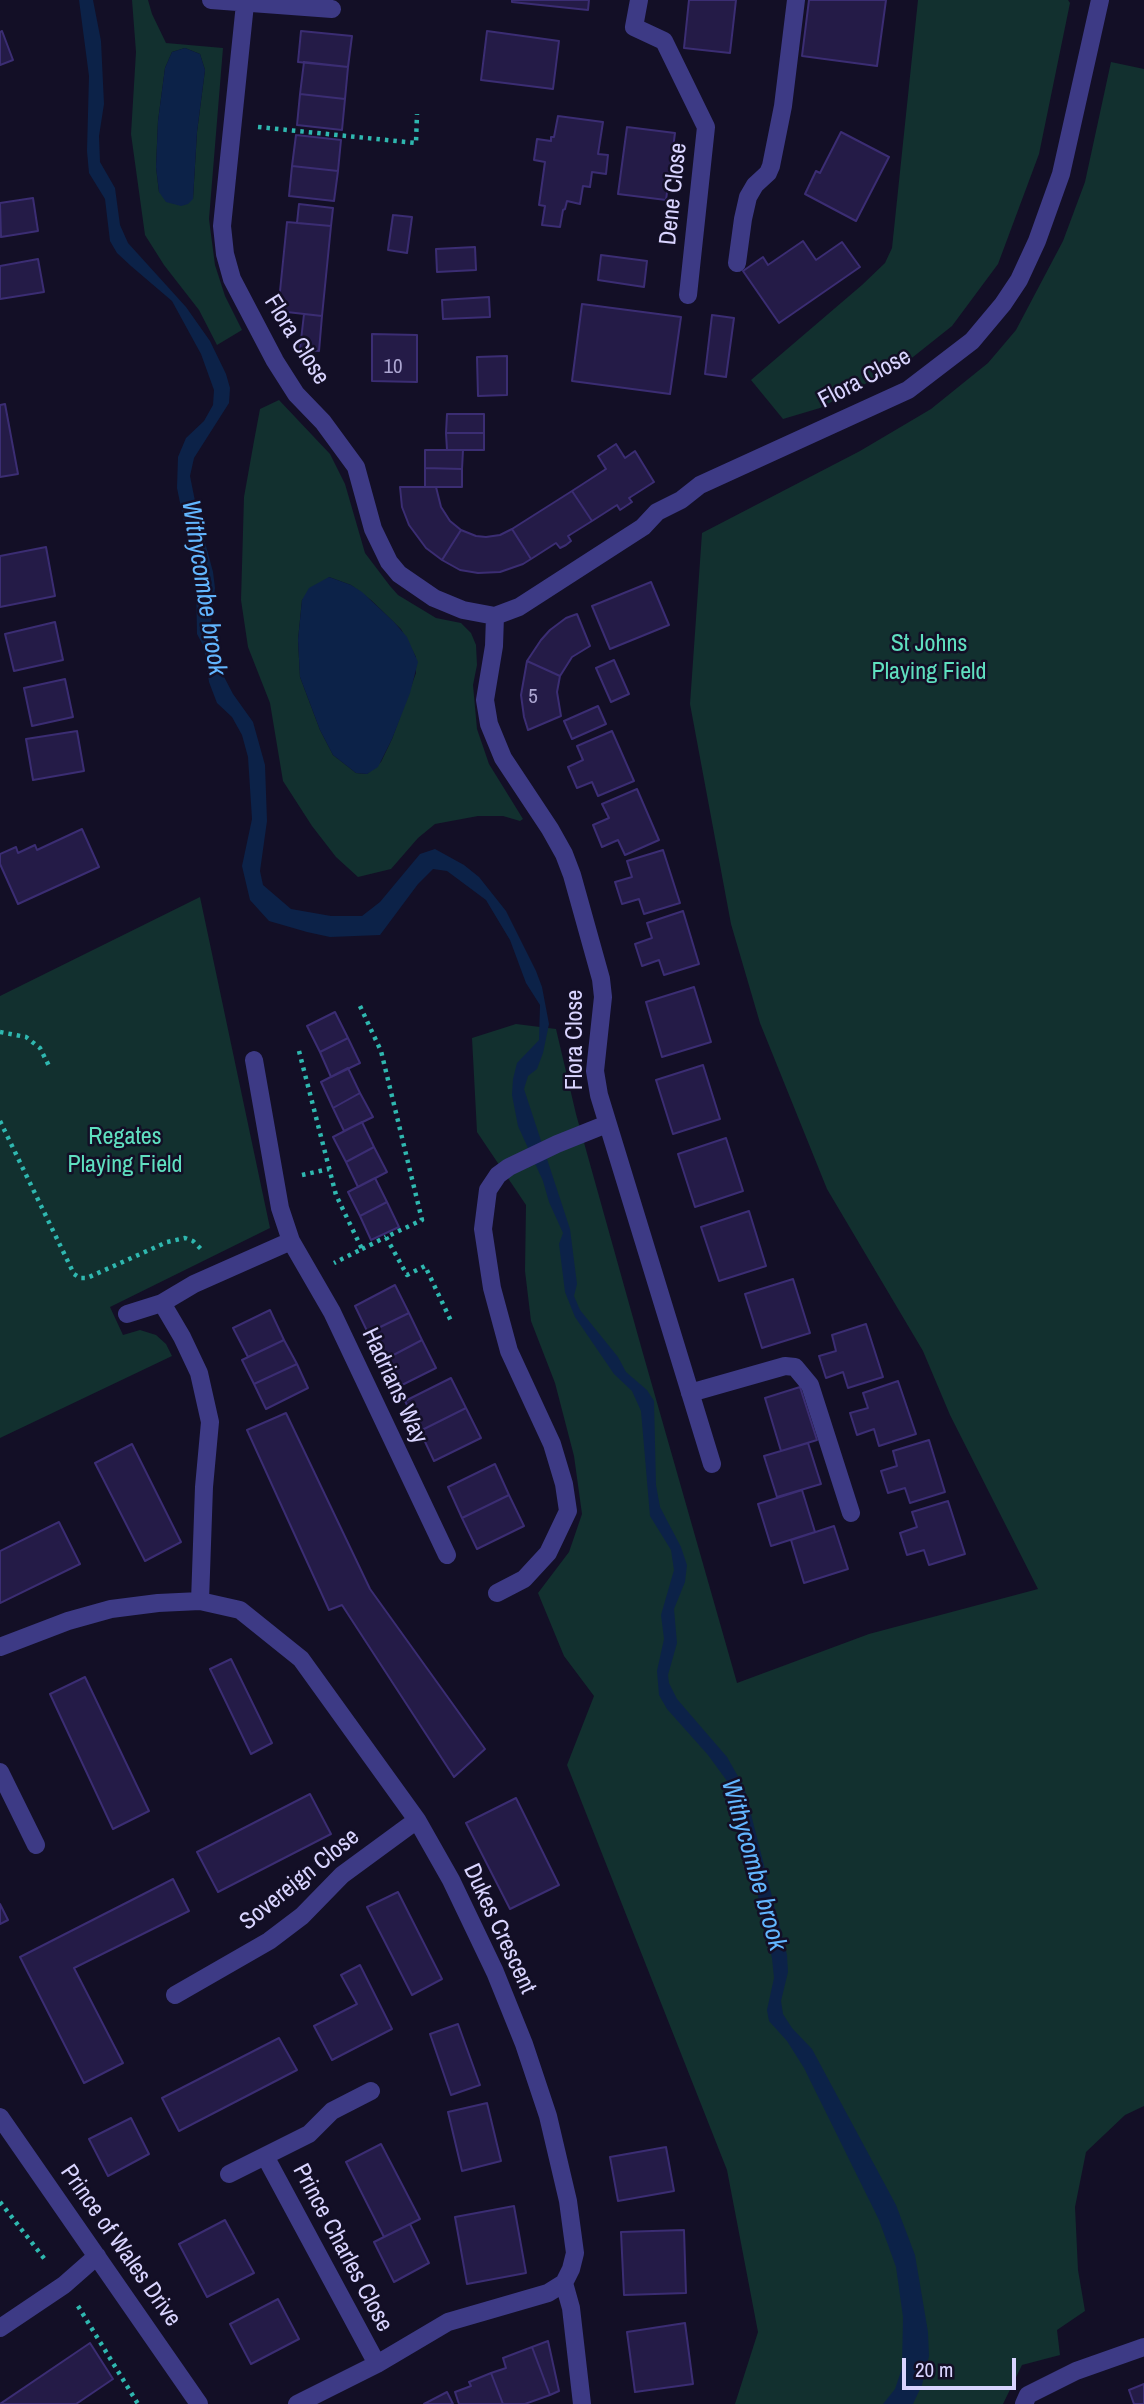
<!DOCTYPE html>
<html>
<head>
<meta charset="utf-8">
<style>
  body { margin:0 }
  #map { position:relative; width:1144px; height:2404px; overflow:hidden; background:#130f26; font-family:"Archivo Narrow",sans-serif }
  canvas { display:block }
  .scale { position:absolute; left:902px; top:2358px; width:114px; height:32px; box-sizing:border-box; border:4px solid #d9d4ff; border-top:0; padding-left:9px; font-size:21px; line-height:24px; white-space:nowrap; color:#d9d4ff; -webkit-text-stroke:5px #130f26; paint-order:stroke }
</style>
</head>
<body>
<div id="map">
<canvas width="1144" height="2404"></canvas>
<div class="scale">20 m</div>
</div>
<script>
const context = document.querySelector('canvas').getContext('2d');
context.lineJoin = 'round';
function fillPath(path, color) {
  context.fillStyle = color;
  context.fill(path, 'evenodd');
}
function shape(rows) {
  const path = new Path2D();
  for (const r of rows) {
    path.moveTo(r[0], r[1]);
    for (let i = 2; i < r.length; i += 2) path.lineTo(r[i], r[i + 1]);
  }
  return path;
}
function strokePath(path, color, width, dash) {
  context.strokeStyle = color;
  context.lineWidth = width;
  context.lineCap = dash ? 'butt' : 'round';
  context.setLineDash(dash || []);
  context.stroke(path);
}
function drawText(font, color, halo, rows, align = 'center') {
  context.font = font + ' "Archivo Narrow",sans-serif';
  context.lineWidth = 5;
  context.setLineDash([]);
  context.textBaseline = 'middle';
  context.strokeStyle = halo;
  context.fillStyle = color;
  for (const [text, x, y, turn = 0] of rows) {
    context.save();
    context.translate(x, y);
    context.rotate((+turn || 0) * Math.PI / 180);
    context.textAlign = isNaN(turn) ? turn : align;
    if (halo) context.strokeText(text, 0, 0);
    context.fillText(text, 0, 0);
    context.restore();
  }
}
fillPath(shape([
  [132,0,148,0,152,14,166,43,223,48,209,219,215,265,225,296,242,330,217,345,199,310,164,265,145,235,131,134,136,52],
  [185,48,200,54,205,70,197,132,193,199,159,192,156,167,158,121,165,68,172,52],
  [918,0,1068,0,1070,3,1039,154,998,264,952,326,908,361,820,408,783,419,751,380,862,285,885,263,892,248],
  [1111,62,1144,69,1144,2106,1125,2115,1086,2152,1075,2207,1078,2270,1085,2311,1057,2330,1060,2355,1022,2365,1003,2404,735,2404,758,2332,727,2170,567,1765,594,1696,564,1656,538,1593,569,1552,582,1514,574,1456,555,1383,531,1321,525,1271,526,1205,477,1132,472,1038,516,1024,556,1029,576,1114,642,1350,737,1683,869,1634,1038,1589,950,1415,923,1351,827,1189,760,1023,731,924,690,704,702,533,860,451,931,409,988,363,1016,330,1063,241,1085,182],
  [279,400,330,454,345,484,365,553,390,586,398,595,436,618,461,623,471,633,476,645,477,665,473,685,477,729,489,764,523,819,520,821,503,816,478,816,435,824,418,838,391,869,358,877,336,857,312,826,283,781,270,703,248,647,241,600,244,497,254,441,260,409],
  [329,577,351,585,371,600,401,629,416,657,416,673,392,739,381,762,367,774,356,773,333,755,320,730,300,677,298,640,302,600],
  [200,897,270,1228,110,1307,123,1335,140,1330,156,1335,166,1344,172,1356,0,1438,0,996]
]), '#12302f');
fillPath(shape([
  [79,0,93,0,101,41,104,104,99,136,100,162,115,188,120,225,128,243,186,307,210,341,226,374,230,388,229,403,194,458,190,476,198,516,213,572,215,588,211,623,213,645,221,671,233,694,253,722,265,765,267,821,260,871,263,885,291,909,331,916,362,916,380,902,420,854,435,849,464,865,479,877,506,911,536,971,542,987,549,1024,543,1053,537,1069,528,1076,524,1089,570,1229,577,1284,574,1296,580,1310,618,1357,626,1372,647,1390,654,1401,656,1485,660,1507,681,1547,687,1565,685,1582,674,1609,677,1643,668,1675,669,1683,677,1699,727,1757,744,1787,787,1955,788,1972,781,2001,783,2014,792,2028,812,2049,896,2205,915,2255,928,2332,929,2356,922,2385,913,2404,883,2404,895,2389,902,2368,903,2317,896,2267,879,2220,804,2068,787,2041,769,2021,767,2010,774,1978,772,1958,748,1852,727,1781,708,1755,667,1709,659,1695,657,1671,664,1639,661,1615,674,1570,671,1550,650,1516,641,1411,632,1391,614,1374,575,1317,565,1292,559,1244,563,1233,549,1202,543,1181,518,1126,512,1095,513,1079,517,1063,539,1040,540,1005,526,983,510,940,486,900,447,871,433,869,418,884,380,935,330,937,307,932,269,921,250,900,242,866,252,819,248,757,242,735,232,717,217,703,209,682,204,647,197,634,196,580,177,488,178,457,186,438,204,421,213,405,214,390,201,354,172,301,131,266,117,253,110,241,105,199,89,173,87,151,89,76],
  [185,48,200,54,205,70,197,132,193,199,188,204,181,206,166,202,159,192,156,167,158,121,165,68,172,52],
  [329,577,351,585,362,592,394,622,407,637,418,662,410,693,392,739,378,767,367,774,356,773,333,755,320,730,300,677,298,640,302,600,309,588]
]), '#0c2248');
const building = shape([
  [512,0,589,0,588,10,512,2,512,0],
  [689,0,736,0,730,53,684,48,689,0],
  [809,0,886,0,877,66,802,56,809,0],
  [2,31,13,60,0,65,0,32,2,31],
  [301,31,352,36,348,67,298,62,301,31],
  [487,31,559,41,553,89,481,80,487,31],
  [304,62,348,67,345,99,300,94,304,62],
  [300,94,345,99,342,130,297,125,300,94],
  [558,116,603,122,598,154,608,155,606,174,592,172,590,187,583,186,580,204,567,201,565,209,563,210,560,227,542,225,545,206,539,205,545,162,534,160,537,139,551,141,551,137,554,137,558,116],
  [627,127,675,133,666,200,618,194,627,127],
  [841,132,889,157,856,221,805,194,816,171,820,173,841,132],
  [296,135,341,140,338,171,292,166,296,135],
  [292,166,338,171,334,201,289,196,292,166],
  [33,198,38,231,1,237,0,203,33,198],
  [299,204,333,208,331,226,297,223,299,204],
  [393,215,412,217,407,253,388,250,393,215],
  [287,222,331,226,322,316,278,311,287,222],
  [803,241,816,260,842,242,860,267,779,323,743,271,763,257,768,265,803,241],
  [475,247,476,270,437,272,436,249,475,247],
  [601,255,647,261,644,287,598,280,601,255],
  [38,259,44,292,0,299,0,266,38,259],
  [489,297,490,317,443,319,442,300,489,297],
  [582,304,681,317,670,394,572,381,582,304],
  [304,314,322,316,319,351,300,349,304,314],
  [712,315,734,318,726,377,705,374,712,315],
  [372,334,417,335,417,382,372,381,372,334],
  [507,356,507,395,478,396,477,357,507,356],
  [5,404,18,474,0,477,0,405,5,404],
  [447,414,484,414,484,433,446,433,447,414],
  [446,433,484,433,484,450,447,450,446,433],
  [616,444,625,458,635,451,654,482,629,498,632,502,620,510,617,505,592,521,572,491,606,469,598,456,616,444],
  [425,450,463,450,462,469,425,468,425,450],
  [425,468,462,469,462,487,425,487,425,468],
  [400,487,436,487,441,507,450,521,461,530,442,560,426,548,409,525,402,507,400,487],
  [572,491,592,521,568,536,571,541,566,545,560,548,556,543,531,559,512,529,572,491],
  [512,529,531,559,523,564,500,572,478,573,460,570,442,560,461,530,476,536,486,537,500,535,512,529],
  [46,547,55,596,0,607,0,556,46,547],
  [651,582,669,625,610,649,592,606,651,582],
  [577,614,590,646,572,657,560,676,527,661,541,640,550,630,566,618,577,614],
  [55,622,63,660,14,671,5,634,55,622],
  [614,660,629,694,611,702,596,668,614,660],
  [527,661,560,676,557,692,561,716,528,730,524,717,521,695,527,661],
  [65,679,73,717,32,726,24,688,65,679],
  [598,706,606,724,572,739,564,721,598,706],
  [77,731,84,771,33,780,26,739,77,731],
  [612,731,634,781,598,796,592,782,577,788,568,767,583,760,577,746,612,731],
  [637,789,659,840,625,855,618,840,602,847,593,825,609,818,602,804,637,789],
  [82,829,99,867,18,904,0,864,0,854,16,847,18,853,35,845,37,850,82,829],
  [663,850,680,903,644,914,639,899,622,904,615,882,632,877,627,861,663,850],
  [683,911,699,964,664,975,659,960,642,966,635,944,652,938,647,923,683,911],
  [694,987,711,1042,662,1057,646,1002,694,987],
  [335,1012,348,1038,320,1052,307,1026,335,1012],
  [348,1038,360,1063,331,1077,320,1052,348,1038],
  [703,1065,720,1119,673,1134,656,1080,703,1065],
  [348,1068,360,1093,333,1108,321,1082,348,1068],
  [360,1093,373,1117,344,1131,333,1108,360,1093],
  [362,1122,374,1147,346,1162,333,1137,362,1122],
  [726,1138,743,1191,695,1207,678,1154,726,1138],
  [374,1147,387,1172,358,1187,346,1162,374,1147],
  [375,1178,387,1202,360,1216,348,1192,375,1178],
  [387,1202,399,1227,371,1240,360,1216,387,1202],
  [749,1211,766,1266,719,1281,701,1227,749,1211],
  [793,1279,810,1333,762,1348,745,1294,793,1279],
  [395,1285,409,1313,368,1333,355,1306,395,1285],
  [270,1310,284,1340,248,1357,233,1328,270,1310],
  [409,1313,422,1340,382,1361,368,1333,409,1313],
  [866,1324,883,1377,848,1388,843,1372,826,1378,819,1356,836,1351,832,1335,866,1324],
  [284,1340,297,1364,254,1384,242,1360,284,1340],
  [422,1340,436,1368,396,1388,382,1361,422,1340],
  [297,1364,308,1388,266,1409,254,1384,297,1364],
  [451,1378,466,1408,420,1431,405,1401,451,1378],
  [898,1381,916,1434,879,1446,874,1429,857,1435,850,1413,868,1408,863,1393,898,1381],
  [800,1387,817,1440,781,1451,765,1398,800,1387],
  [466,1408,481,1438,434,1461,420,1431,466,1408],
  [286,1413,370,1589,485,1749,454,1777,342,1605,329,1610,247,1430,286,1413],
  [929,1440,945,1492,910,1503,905,1488,888,1493,881,1471,897,1466,893,1451,929,1440],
  [808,1443,821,1484,777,1497,764,1456,808,1443],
  [132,1444,181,1542,145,1561,95,1463,132,1444],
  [495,1464,509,1495,462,1518,448,1487,495,1464],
  [802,1490,815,1532,771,1546,758,1504,802,1490],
  [509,1495,524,1526,477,1549,462,1518,509,1495],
  [948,1501,965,1554,929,1565,924,1550,907,1555,900,1533,917,1527,912,1512,948,1501],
  [59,1522,80,1564,0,1603,0,1551,59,1522],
  [834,1526,848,1569,804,1583,791,1540,834,1526],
  [231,1659,272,1743,251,1754,210,1669,231,1659],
  [85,1677,149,1811,113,1829,50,1694,85,1677],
  [310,1794,331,1834,218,1892,197,1852,310,1794],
  [516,1798,559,1885,510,1909,466,1823,516,1798],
  [173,1879,189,1911,74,1968,123,2063,84,2083,20,1957,173,1879],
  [398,1892,442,1979,412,1995,367,1907,398,1892],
  [0,1904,8,1920,0,1924,0,1904],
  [360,1965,392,2029,332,2060,314,2026,357,2004,341,1975,360,1965],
  [458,2024,480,2085,451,2095,430,2034,458,2024],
  [279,2038,297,2070,179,2131,162,2098,279,2038],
  [487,2103,501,2161,462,2171,448,2112,487,2103],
  [131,2118,149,2154,108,2176,89,2139,131,2118],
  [381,2144,420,2219,384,2237,346,2162,381,2144],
  [666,2147,674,2191,618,2201,610,2157,666,2147],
  [514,2206,526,2273,467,2284,455,2217,514,2206],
  [225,2220,254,2273,207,2297,179,2244,225,2220],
  [410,2224,429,2263,394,2282,374,2242,410,2224],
  [684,2230,686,2293,624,2295,621,2232,684,2230],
  [278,2299,299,2339,251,2364,230,2324,278,2299],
  [685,2323,693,2384,635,2392,627,2332,685,2323],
  [548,2341,559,2391,550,2395,532,2347,548,2341],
  [90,2343,113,2379,76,2404,0,2404,90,2343],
  [532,2347,550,2395,525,2404,503,2404,491,2373,506,2368,503,2358,532,2347],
  [491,2373,503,2404,459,2404,455,2392,471,2386,469,2382,491,2373],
  [1144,2384,1144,2404,1134,2404,1129,2390,1144,2384],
  [447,2392,453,2404,424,2404,447,2392]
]);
fillPath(building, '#241b47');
strokePath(building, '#3b2d73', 2);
strokePath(shape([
  [258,127,416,143,417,114],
  [360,1006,381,1051,422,1220,386,1237,407,1275,425,1266,451,1321],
  [0,1032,26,1037,40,1048,49,1066],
  [299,1051,336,1195,362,1249,334,1263],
  [0,1121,74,1274,80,1278,87,1278,167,1242,185,1238,193,1241,202,1250],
  [302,1175,329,1169],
  [362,1249,386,1237],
  [0,2202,47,2262],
  [78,2306,138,2404]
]), '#2fb8b0', 4.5, [3.5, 5]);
strokePath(shape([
  [211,0,332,9],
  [639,0,634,27,664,41,706,127,688,295],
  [245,4,222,226,225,254,232,279,275,361,296,394,323,422,356,467,373,529,389,562,399,574,434,598,463,610,495,616,519,607,643,527,657,512,681,500,700,485,908,390,972,341,1003,304,1019,280,1037,241,1061,174,1100,0],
  [737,263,743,219,748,197,755,185,768,173,771,166,783,106,796,0],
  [495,616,494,646,485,700,489,724,503,758,550,829,564,854,572,875,601,979,603,997,595,1071,599,1095,712,1464],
  [254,1060,280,1208,291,1241],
  [127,1314,162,1303],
  [690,1393,785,1366,795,1367,810,1385,851,1513],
  [497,1593,524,1579,548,1553,568,1511,564,1484,552,1444,509,1351,492,1288,483,1229,488,1190,498,1175,509,1167,557,1144,607,1124],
  [200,1601,204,1487,210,1422,199,1373,182,1337,162,1303,194,1284,291,1241,332,1312,447,1555],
  [0,1647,68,1621,111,1609,158,1603,200,1601,240,1610,301,1659,417,1820,451,1880,495,1972,524,2044,548,2116,568,2201,575,2253,571,2269,564,2283,548,2293,448,2322,377,2364,297,2404],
  [0,1772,36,1845],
  [175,1995,269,1941,302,1916,342,1875,417,1820],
  [371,2091,332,2111,309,2134,265,2156,377,2364],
  [0,2117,199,2404],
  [229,2174,265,2156],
  [564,2283,571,2308,582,2404],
  [0,2328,64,2285,97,2256],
  [1024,2404,1028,2395,1076,2371,1144,2347]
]), '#3d3a85', 18);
drawText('21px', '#aca6d1', null, [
  ["10",393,367],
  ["5",533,697]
]);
drawText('24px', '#d9d4ff', '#130f26', [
  ["Dene Close",674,194,-84],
  ["Flora Close",296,340,58],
  ["Flora Close",865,379,-28],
  ["Flora Close",576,1040,-90],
  ["Hadrians Way",394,1386,65],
  ["Sovereign Close",300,1880,-39],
  ["Dukes Crescent",499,1929,65],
  ["Prince of Wales Drive",120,2246,55],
  ["Prince Charles Close",342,2248,62]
]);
drawText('24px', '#5fe0c0', '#130f26', [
  ["St Johns",929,645],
  ["Playing Field",929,673],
  ["Regates",125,1138],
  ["Playing Field",125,1166]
]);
drawText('italic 26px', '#62b6ff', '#130f26', [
  ["Withycombe brook",203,588,81],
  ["Withycombe brook",753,1865,74]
]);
</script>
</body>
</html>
